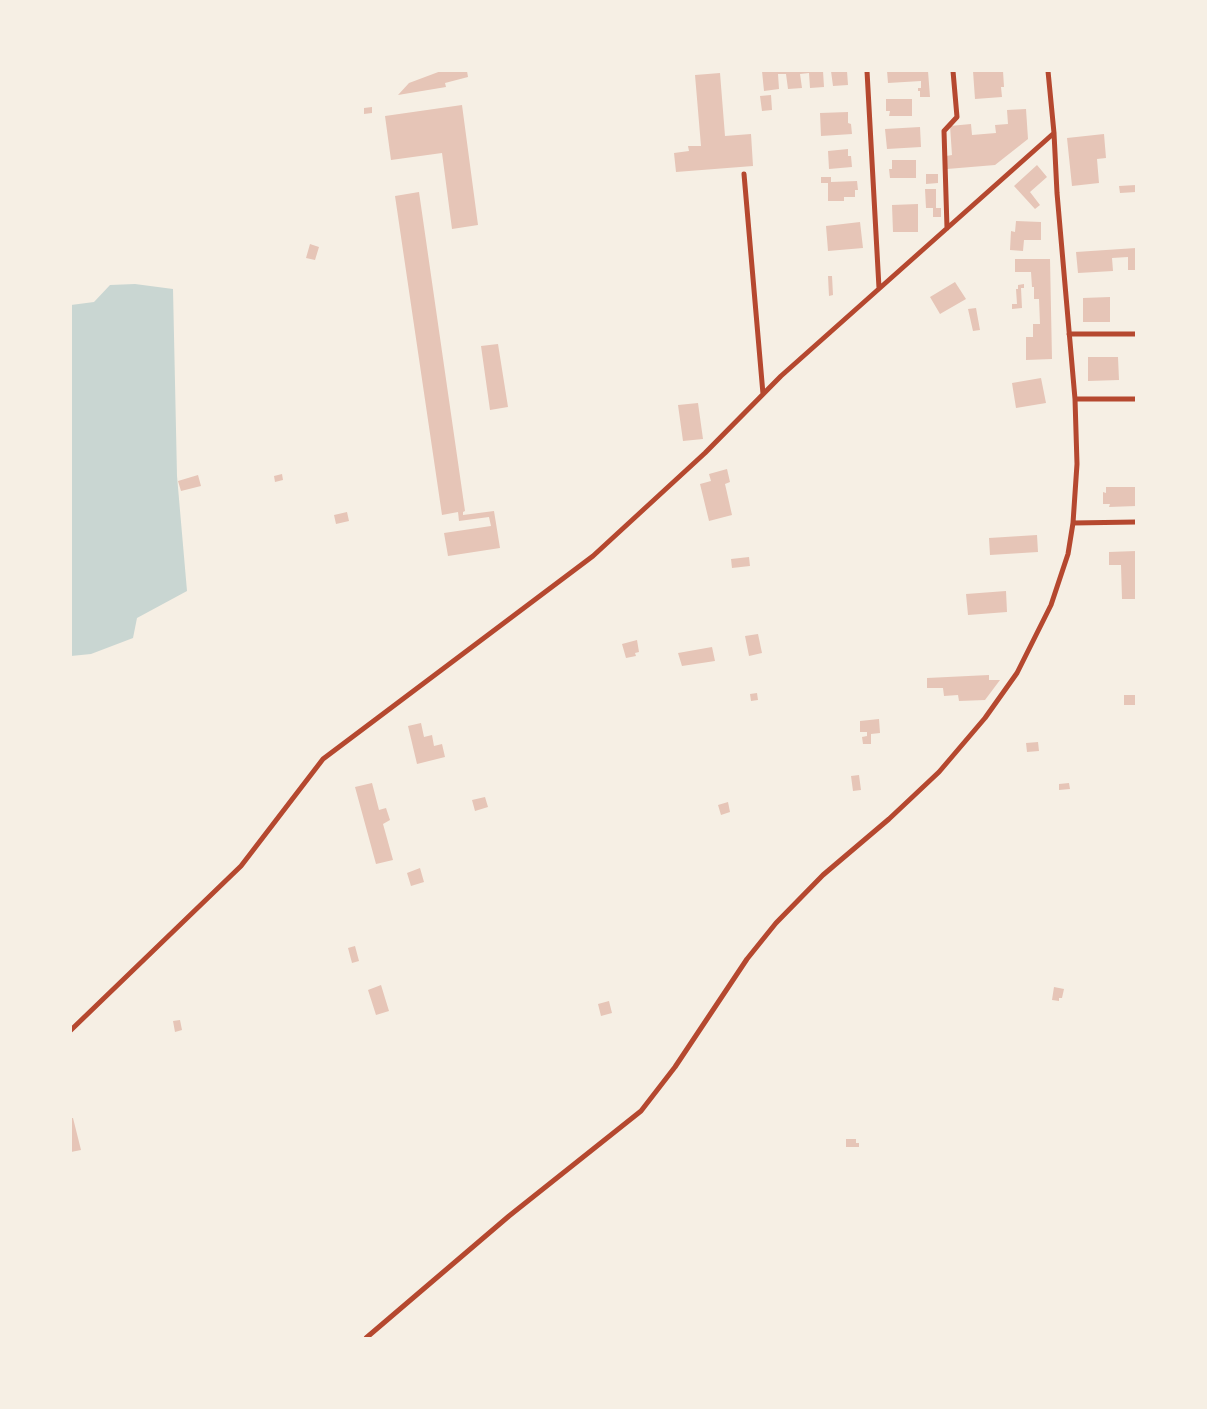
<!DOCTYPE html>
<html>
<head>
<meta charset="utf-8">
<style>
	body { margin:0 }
	#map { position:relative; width:1207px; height:1409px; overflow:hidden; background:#f6efe4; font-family:"DM Sans",sans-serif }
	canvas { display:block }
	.frame { position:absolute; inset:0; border:72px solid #f6efe4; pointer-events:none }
</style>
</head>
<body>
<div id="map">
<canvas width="1207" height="1409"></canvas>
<div class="frame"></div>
</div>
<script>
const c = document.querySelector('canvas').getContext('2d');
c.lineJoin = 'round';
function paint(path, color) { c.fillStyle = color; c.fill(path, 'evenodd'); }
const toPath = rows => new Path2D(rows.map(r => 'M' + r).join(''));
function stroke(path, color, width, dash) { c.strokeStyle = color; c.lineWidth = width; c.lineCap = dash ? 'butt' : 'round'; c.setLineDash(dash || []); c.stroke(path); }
paint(toPath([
	[135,284,173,289,177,476,187,591,137,618,133,638,91,654,71,656,71,305,94,302,110,285]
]), '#c9d6d2');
paint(toPath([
	[441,71,467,71,468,77,445,83,446,87,398,95,409,83],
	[762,71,823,71,824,87,810,88,809,73,800,74,802,88,788,89,786,74,778,74,779,89,764,91],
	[831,71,847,71,848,85,833,86],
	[887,71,928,71,930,97,920,97,920,91,918,91,918,88,921,88,921,81,888,83],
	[973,71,1003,71,1004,87,1001,87,1002,97,975,99],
	[720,73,725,136,751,134,753,166,676,172,674,153,689,151,688,146,701,146,695,75],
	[771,95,772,110,762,111,760,96],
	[886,99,912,99,912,116,889,116,890,111,886,111],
	[462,105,478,225,452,229,442,153,391,160,385,116],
	[372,107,372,113,364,114,364,108],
	[1026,109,1028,139,995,165,947,169,946,156,952,155,950,126,971,124,972,135,996,133,995,125,1008,124,1007,110],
	[848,112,848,123,851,124,852,134,821,136,820,113],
	[920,127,921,147,887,149,885,129],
	[1104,134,1106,158,1097,159,1099,183,1072,186,1067,138],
	[848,149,848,156,851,156,852,167,829,169,828,151],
	[892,160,916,160,916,178,890,178,889,169,892,169],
	[1037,165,1047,177,1030,192,1040,205,1035,209,1014,186],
	[926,174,938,174,938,183,926,184],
	[821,177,831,177,831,182,857,181,858,190,855,190,855,197,844,197,844,201,828,201,828,183,821,183],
	[1136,185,1136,192,1120,193,1119,186],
	[925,189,936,189,936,208,941,208,941,217,933,217,933,208,926,208],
	[419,192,465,511,463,512,463,515,494,511,500,548,448,556,444,533,491,526,489,517,459,521,458,512,442,515,395,196],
	[918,204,918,232,893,232,892,205],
	[1016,221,1041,222,1041,240,1024,240,1023,251,1010,250,1011,231,1015,232],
	[860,222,863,248,828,251,826,226],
	[310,244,319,247,315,260,306,258],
	[1136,248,1136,270,1128,270,1128,257,1112,258,1113,271,1078,273,1076,252],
	[1015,259,1050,259,1052,359,1026,360,1026,337,1033,337,1033,324,1040,324,1039,299,1034,299,1034,287,1032,287,1031,272,1015,272],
	[828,276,832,276,833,295,829,296],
	[955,282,966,299,940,314,930,297],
	[1024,284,1024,288,1021,288,1022,308,1012,309,1012,304,1017,304,1016,289,1018,289,1018,285],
	[1110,297,1110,322,1083,322,1083,298],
	[976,308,980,330,973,331,968,309],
	[498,344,508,407,490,410,481,346],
	[1088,357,1118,357,1119,380,1088,381],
	[1041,378,1046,403,1016,408,1012,383],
	[698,403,703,439,683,441,678,405],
	[727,469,730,482,725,484,732,515,709,521,700,484,711,481,709,474],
	[282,474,283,480,275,482,274,476],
	[198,475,201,486,181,491,178,481],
	[1106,487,1136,487,1136,506,1109,507,1110,504,1103,504,1103,492,1106,493],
	[347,512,349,521,336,524,334,515],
	[1037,535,1038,552,990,555,989,538],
	[1136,551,1136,599,1122,599,1121,565,1109,565,1109,552],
	[749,557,750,566,732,568,731,559],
	[1006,591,1007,612,968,615,966,594],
	[758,634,762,653,749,656,745,636],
	[637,640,639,652,635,653,636,656,626,658,622,644],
	[712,647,715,661,682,666,678,653],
	[989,675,989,680,1000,680,985,700,959,701,958,695,944,696,943,688,927,688,927,678],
	[757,693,758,700,751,701,750,694],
	[1124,695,1136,695,1136,705,1124,705],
	[879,719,880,733,871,734,871,744,863,744,862,737,867,736,867,732,860,732,860,721],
	[421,723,424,737,432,735,434,746,442,744,445,757,417,764,408,726],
	[1038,742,1039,751,1027,752,1026,743],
	[859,775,861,790,853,791,851,776],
	[372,783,379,810,386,808,390,820,383,824,393,860,376,864,355,787],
	[1069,783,1070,789,1059,790,1059,784],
	[485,797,488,807,475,811,472,800],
	[728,802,730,812,721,815,718,805],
	[420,868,424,882,411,886,407,873],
	[355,946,359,961,352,963,348,948],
	[381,985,389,1011,376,1015,368,990],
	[1054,987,1064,989,1062,998,1059,998,1059,1001,1052,1000],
	[609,1001,612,1013,601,1016,598,1004],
	[180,1020,182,1030,175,1032,173,1021],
	[71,1118,73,1118,81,1150,71,1152],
	[846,1139,856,1139,856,1143,859,1143,859,1147,846,1147]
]), '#e6c5b7');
stroke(toPath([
	[867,71,879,288],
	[744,174,763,394],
	[947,228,944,131,957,117,953,71],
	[1069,334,1136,334],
	[1075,399,1136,399],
	[1073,523,1136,522],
	[71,1030,241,866,323,759,593,556,705,453,781,376,1054,133],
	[366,1338,509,1216,641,1111,675,1067,747,959,776,923,823,875,889,819,939,772,985,718,1017,673,1051,605,1068,554,1073,523,1077,464,1075,399,1057,193,1054,133,1048,71]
]), '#b5482f', 5);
</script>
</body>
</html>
